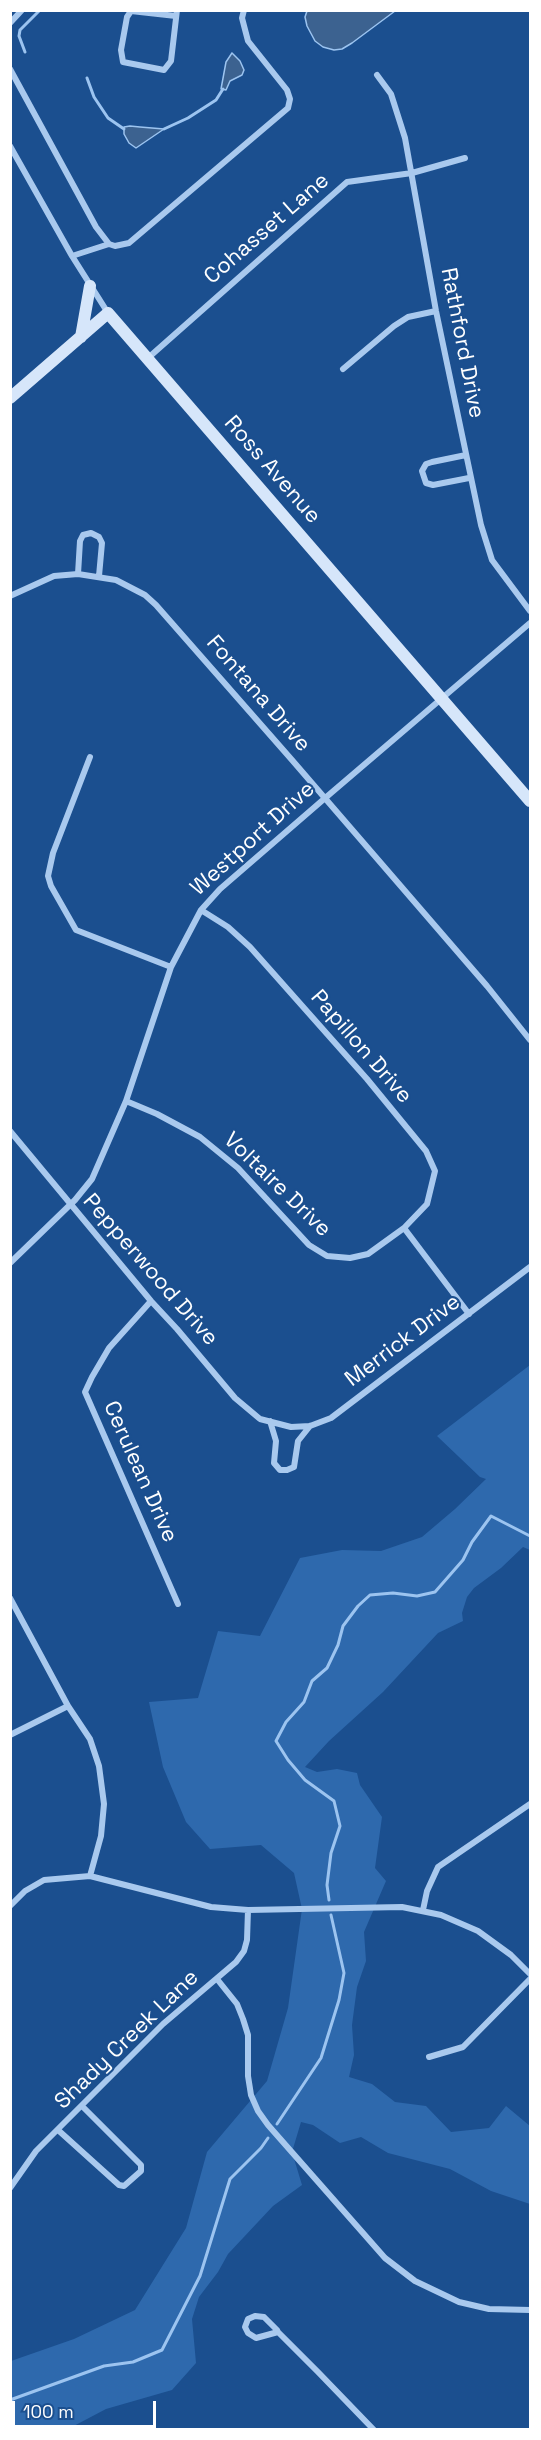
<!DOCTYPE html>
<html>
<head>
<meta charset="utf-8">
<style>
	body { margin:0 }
	#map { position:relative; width:541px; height:2440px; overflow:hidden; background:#1b4f8f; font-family:"Space Grotesk",sans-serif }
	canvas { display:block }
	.frame { position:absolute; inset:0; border:12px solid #fff; pointer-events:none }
	.scale { position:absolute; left:12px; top:2401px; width:144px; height:27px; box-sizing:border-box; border:3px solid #fff; border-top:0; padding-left:8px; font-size:18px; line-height:21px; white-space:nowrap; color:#fff; -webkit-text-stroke:4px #1b4f8f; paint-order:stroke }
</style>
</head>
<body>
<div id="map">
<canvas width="541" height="2440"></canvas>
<div class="frame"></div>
<div class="scale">100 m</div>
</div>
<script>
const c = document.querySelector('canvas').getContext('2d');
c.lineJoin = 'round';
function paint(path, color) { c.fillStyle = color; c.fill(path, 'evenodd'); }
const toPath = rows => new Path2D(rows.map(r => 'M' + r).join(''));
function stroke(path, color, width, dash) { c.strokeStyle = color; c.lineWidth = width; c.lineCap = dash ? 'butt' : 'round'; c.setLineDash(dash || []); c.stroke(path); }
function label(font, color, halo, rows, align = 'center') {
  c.font = font + ' "Space Grotesk",sans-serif'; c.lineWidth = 4.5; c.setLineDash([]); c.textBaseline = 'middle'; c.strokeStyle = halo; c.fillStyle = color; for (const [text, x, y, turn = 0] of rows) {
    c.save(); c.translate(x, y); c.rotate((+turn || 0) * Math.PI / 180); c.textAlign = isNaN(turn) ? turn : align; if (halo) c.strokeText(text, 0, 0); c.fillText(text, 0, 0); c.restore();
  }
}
paint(toPath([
	[530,1365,530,1550,523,1547,501,1568,474,1588,467,1597,462,1613,463,1621,438,1633,383,1692,329,1741,305,1767,317,1772,337,1769,357,1773,360,1785,382,1817,375,1868,386,1881,364,1932,366,1961,357,1987,352,2025,354,2055,349,2077,372,2084,395,2102,426,2106,451,2132,489,2128,506,2106,530,2126,530,2204,491,2191,450,2169,388,2153,361,2137,340,2143,313,2125,301,2122,292,2152,302,2185,273,2206,228,2254,218,2272,199,2297,192,2319,196,2363,172,2390,106,2409,68,2429,11,2430,11,2361,74,2339,135,2310,186,2228,207,2152,267,2081,288,2008,302,1909,294,1873,261,1845,210,1849,186,1822,163,1767,149,1702,198,1698,218,1631,260,1636,300,1558,342,1550,381,1551,422,1537,455,1509,486,1479,480,1477,437,1436]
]), '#2e69ad');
const water = toPath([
	[307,11,307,10,395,11,352,43,342,49,334,50,323,47,315,41,307,26,305,17,307,11],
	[232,53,240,61,244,70,242,75,230,81,226,90,221,89,226,62,232,53],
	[130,126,140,127,164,129,136,148,129,143,124,134,124,127,130,126]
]);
paint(water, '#3c6290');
stroke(water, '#9cc4f0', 1.5);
stroke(toPath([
	[25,52,19,36,20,30,40,10],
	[87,78,94,97,108,118,124,129],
	[164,129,188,118,216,100,223,89],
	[329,1900,327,1885,331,1853,340,1826,334,1801,305,1780,288,1760,276,1741,286,1722,304,1702,312,1681,327,1668,338,1645,343,1626,358,1606,370,1595,393,1593,417,1596,435,1592,463,1560,472,1542,491,1516,530,1536],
	[277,2124,321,2058,339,2000,344,1973,331,1915],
	[10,2400,104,2366,133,2362,162,2350,200,2276,230,2179,261,2148,268,2138]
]), '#9cc4f0', 3);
stroke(toPath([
	[176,16,131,11,127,17,121,50,123,62,164,70,171,61,177,10],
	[10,23,22,10],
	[10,69,96,227,109,244,115,246,129,243,288,108,290,99,287,90,248,41,242,18,244,10],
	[377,75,391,94,405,138,436,311,481,525,492,560,530,611],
	[10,146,72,256,108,313],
	[72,256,109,244],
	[148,358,347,182,412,173,465,158],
	[343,369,394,326,408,317,436,311],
	[466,455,432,462,426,464,422,471,426,483,433,485,469,478],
	[78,574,80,541,83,535,91,533,99,537,102,543,99,576],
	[10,596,54,576,78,574,116,580,145,595,156,605,292,760,487,986,530,1040],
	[90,757,53,853,48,876,51,886,76,930,171,967],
	[126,1101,157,1114,200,1137,238,1168,309,1245,327,1256,350,1258,368,1254,404,1228,427,1204,435,1171,426,1151,367,1079,250,947,228,927,201,910],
	[10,1131,151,1301,177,1329,235,1398,260,1419,291,1427,310,1426,331,1418,530,1267],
	[404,1228,469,1314],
	[10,1263,75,1200,92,1179,126,1101,171,967,201,910,220,889,324,799,530,623],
	[151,1301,109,1348,92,1377,85,1392,178,1604],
	[270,1421,276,1441,274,1463,280,1470,287,1470,294,1467,298,1441,310,1426],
	[10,1598,68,1706,90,1739,99,1766,104,1804,101,1836,90,1876],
	[10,1735,68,1706],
	[10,1906,25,1891,44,1880,90,1876,211,1907,248,1910,402,1907,441,1915,478,1931,511,1955,530,1974],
	[423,1910,427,1891,438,1867,530,1804],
	[217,1979,237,2004,243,2019,248,2035,248,2076,251,2095,258,2111,268,2125,385,2258,415,2281,459,2302,489,2309,530,2310],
	[429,2057,463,2047,530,1979],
	[58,2130,119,2185,124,2186,141,2171,141,2165,82,2106],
	[10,2188,36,2151,163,2024,236,1962,244,1951,247,1940,248,1910],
	[278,2332,256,2338,248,2333,245,2327,248,2319,255,2316,264,2317,277,2330,278,2332,318,2372,374,2430]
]), '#a9c9ee', 6);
stroke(toPath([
	[81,337,90,286],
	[10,398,108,313,530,801]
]), '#d6e6fa', 12);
label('22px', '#fff', '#1b4f8f', [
	["Cohasset Lane",267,229,-41],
	["Rathford Drive",462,343,79],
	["Ross Avenue",272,470,49],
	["Fontana Drive",258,694,49],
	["Westport Drive",253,839,-42],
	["Papillon Drive",361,1047,49],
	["Voltaire Drive",277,1185,44],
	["Pepperwood Drive",150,1270,49],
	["Merrick Drive",403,1341,-37],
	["Cerulean Drive",140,1472,66],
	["Shady Creek Lane",127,2040,-44]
]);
</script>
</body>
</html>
